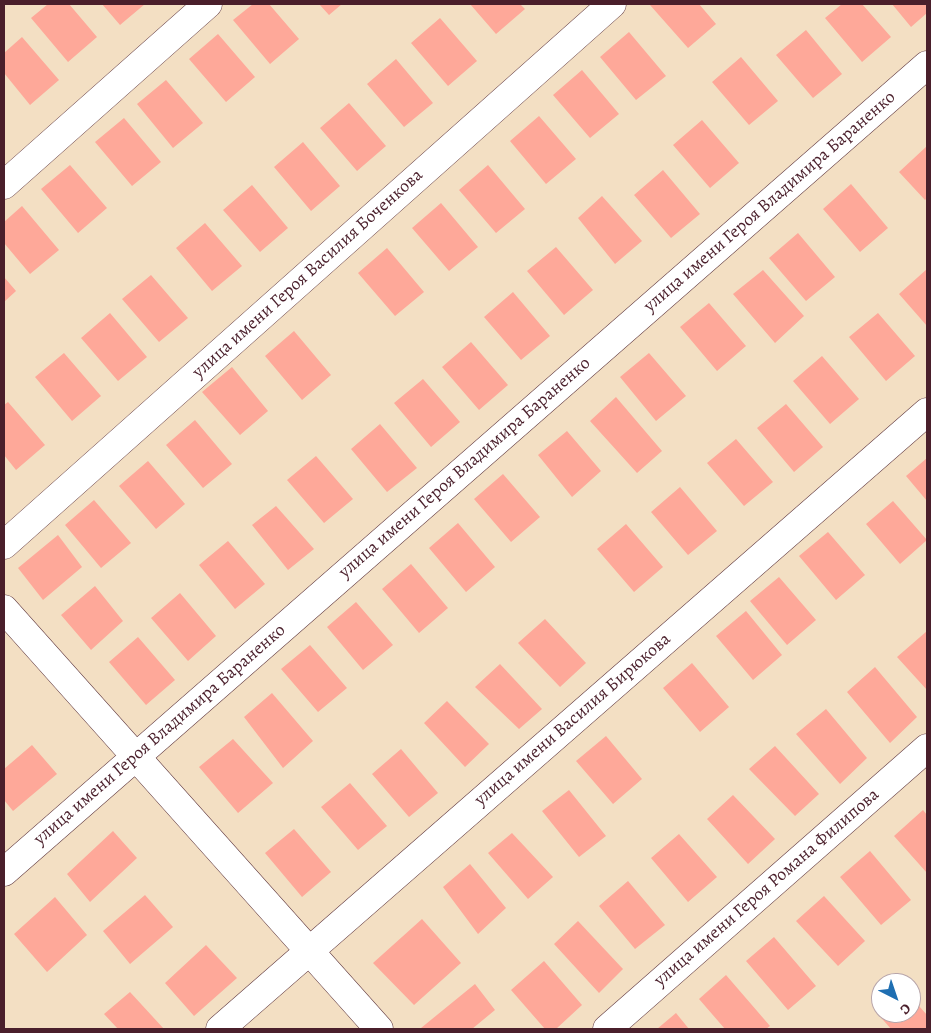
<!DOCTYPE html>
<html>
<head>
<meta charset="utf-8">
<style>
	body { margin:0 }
	#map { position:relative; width:931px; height:1033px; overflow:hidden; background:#f3dfc3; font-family:Alegreya,serif }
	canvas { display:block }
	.frame { position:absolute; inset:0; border:5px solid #4a1f2b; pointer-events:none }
	.north { position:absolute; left:871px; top:973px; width:50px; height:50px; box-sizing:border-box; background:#fff; border:1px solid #b7a5aa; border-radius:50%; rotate:139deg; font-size:14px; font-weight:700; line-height:20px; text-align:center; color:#4a1f2b }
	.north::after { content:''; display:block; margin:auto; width:18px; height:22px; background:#1f6fb2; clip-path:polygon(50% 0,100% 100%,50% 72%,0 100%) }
</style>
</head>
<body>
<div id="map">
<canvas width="931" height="1033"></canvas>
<div class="frame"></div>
<div class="north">С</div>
</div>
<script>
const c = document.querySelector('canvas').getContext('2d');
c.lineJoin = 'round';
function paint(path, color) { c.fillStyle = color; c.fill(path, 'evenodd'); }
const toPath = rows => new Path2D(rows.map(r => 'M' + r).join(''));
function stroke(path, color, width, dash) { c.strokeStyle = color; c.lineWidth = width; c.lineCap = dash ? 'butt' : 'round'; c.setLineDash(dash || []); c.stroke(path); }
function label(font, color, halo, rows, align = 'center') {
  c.font = font + ' Alegreya,serif'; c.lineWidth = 4; c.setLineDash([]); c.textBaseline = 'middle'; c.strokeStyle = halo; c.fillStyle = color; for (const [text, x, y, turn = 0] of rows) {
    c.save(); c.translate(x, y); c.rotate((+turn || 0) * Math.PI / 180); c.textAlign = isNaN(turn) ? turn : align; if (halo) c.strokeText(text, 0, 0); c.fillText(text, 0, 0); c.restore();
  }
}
paint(toPath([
	[48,4,69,4,97,37,68,62,31,18],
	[102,4,145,4,120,25],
	[253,4,269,4,299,39,270,64,233,20],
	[319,4,342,4,329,15],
	[470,4,520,4,525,9,496,34],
	[652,4,699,4,716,24,688,48,650,5],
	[842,4,862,4,891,37,862,62,825,18],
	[892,4,927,4,927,13,911,27],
	[440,18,477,61,448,86,411,43],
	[806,30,842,74,813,98,776,55],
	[629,32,666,76,636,100,600,57],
	[218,34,255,77,226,102,189,59],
	[22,37,59,80,30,105,4,73,4,53],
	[741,57,778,101,749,125,712,82],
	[396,59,433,103,404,127,367,84],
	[582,70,619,114,590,138,553,95],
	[166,80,203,123,173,148,137,104],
	[349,103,386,146,357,171,320,128],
	[539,116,576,159,546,184,510,141],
	[124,118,161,162,132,186,95,142],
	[702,120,739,163,710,188,673,145],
	[303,142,340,186,311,211,274,167],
	[927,146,927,198,925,200,899,172],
	[70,165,107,208,78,233,41,189],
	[488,165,525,209,496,233,459,190],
	[663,170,700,214,671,238,634,195],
	[851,184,888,228,860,252,823,209],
	[252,185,288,228,260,252,223,210],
	[602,196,642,241,615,264,578,218],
	[441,203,478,247,449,271,412,228],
	[22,206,59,250,30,274,4,243,4,222],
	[205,223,242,266,212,291,176,248],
	[798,233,835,277,806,301,769,258],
	[556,247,593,290,564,315,527,271],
	[387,248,424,292,395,316,358,273],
	[927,269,927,326,899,294],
	[763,270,804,316,775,343,733,294],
	[151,275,188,318,159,342,122,299],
	[4,277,16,291,4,302],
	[513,292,550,336,521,360,484,317],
	[709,303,746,346,717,371,680,327],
	[110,313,147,357,118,381,81,338],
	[878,313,915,356,886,381,849,337],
	[294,331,331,375,302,400,265,356],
	[471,342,508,385,479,410,442,367],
	[64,353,101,396,72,421,35,377],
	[649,353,686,396,656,421,620,377],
	[822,356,859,399,830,424,793,381],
	[232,367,268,411,240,435,202,392],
	[423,379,460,422,431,447,394,403],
	[616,397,662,451,637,473,590,421],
	[8,402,45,445,16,470,4,455,4,405],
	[786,404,823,447,794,472,757,428],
	[195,420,232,464,203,488,166,445],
	[380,424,417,468,387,492,351,449],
	[567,431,601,471,572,497,538,455],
	[736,439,773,482,744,506,707,463],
	[316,456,353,499,324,523,287,480],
	[927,458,927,501,906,476],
	[148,461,185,504,156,529,119,486],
	[503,474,540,517,511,542,474,499],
	[680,487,717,531,688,555,651,512],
	[94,500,131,543,101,568,65,525],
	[893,501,927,540,900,564,866,524],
	[276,506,314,549,288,570,252,525],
	[458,523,495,567,466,592,429,548],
	[626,524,663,567,634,592,597,549],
	[828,532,865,575,836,600,799,556],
	[58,535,82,567,43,600,18,568],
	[228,541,265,584,235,609,199,565],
	[411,564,448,608,419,633,382,589],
	[779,577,816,620,787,645,750,601],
	[95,586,123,621,91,650,61,615],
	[180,593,216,636,188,661,151,618],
	[356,602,393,645,363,670,327,627],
	[746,611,782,655,753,680,716,636],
	[545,619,586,663,560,687,518,643],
	[927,631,927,690,897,657],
	[138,637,175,680,146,705,109,662],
	[310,645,347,688,318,712,281,669],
	[692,663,729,707,700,732,663,688],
	[500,664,542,709,519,729,475,687],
	[875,667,917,717,890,743,847,692],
	[272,693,313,741,283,768,244,717],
	[447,701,489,744,465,767,424,723],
	[826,709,867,758,840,784,796,734],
	[606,736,642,779,613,804,576,761],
	[233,739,273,783,238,813,199,767],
	[32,745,57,774,13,811,4,800,4,769],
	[775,746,819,794,795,816,749,769],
	[401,749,438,793,409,817,372,774],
	[350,783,387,826,358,850,321,807],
	[569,790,606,836,579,857,542,811],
	[733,795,775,839,748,864,707,819],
	[923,810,927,815,927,873,894,836],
	[294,829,331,872,302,897,265,853],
	[113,831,137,858,90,902,67,874],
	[512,833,553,877,528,899,488,853],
	[679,834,717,877,688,902,651,858],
	[870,851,911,900,881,925,840,877],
	[470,864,506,908,478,934,443,887],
	[628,881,665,925,635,949,599,906],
	[145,895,173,927,130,964,103,931],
	[824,896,865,941,838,966,796,921],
	[55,897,87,935,47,972,14,934],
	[422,919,461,963,414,1005,373,963],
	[578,921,623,969,599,993,554,944],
	[774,937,816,986,788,1010,746,961],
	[206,945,237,978,194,1016,165,983],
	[544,961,582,1005,556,1029,545,1029,511,990],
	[726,975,770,1026,766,1029,725,1029,699,999],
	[475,984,495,1010,472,1029,421,1028],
	[130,992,164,1029,118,1029,104,1014],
	[911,997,927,1015,927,1029,891,1029,877,1013,881,1009,881,1013,911,1013],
	[676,1013,689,1029,657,1029]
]), '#fea899');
const street = toPath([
	[4,185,208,4],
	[4,545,612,4],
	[4,609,379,1029],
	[4,872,927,65],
	[220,1029,927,412],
	[607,1029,927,748]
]);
stroke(street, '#633c42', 29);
stroke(street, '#fff', 28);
label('18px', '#4a1f2b', '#fff', [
	["улица имени Героя Владимира Бараненко",770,202,-41],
	["улица имени Героя Василия Боченкова",308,274,-42],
	["улица имени Героя Владимира Бараненко",465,468,-41],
	["улица имени Василия Бирюкова",573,720,-41],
	["улица имени Героя Владимира Бараненко",160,735,-41],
	["улица имени Героя Романа Филипова",767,888,-41]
]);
</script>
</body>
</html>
